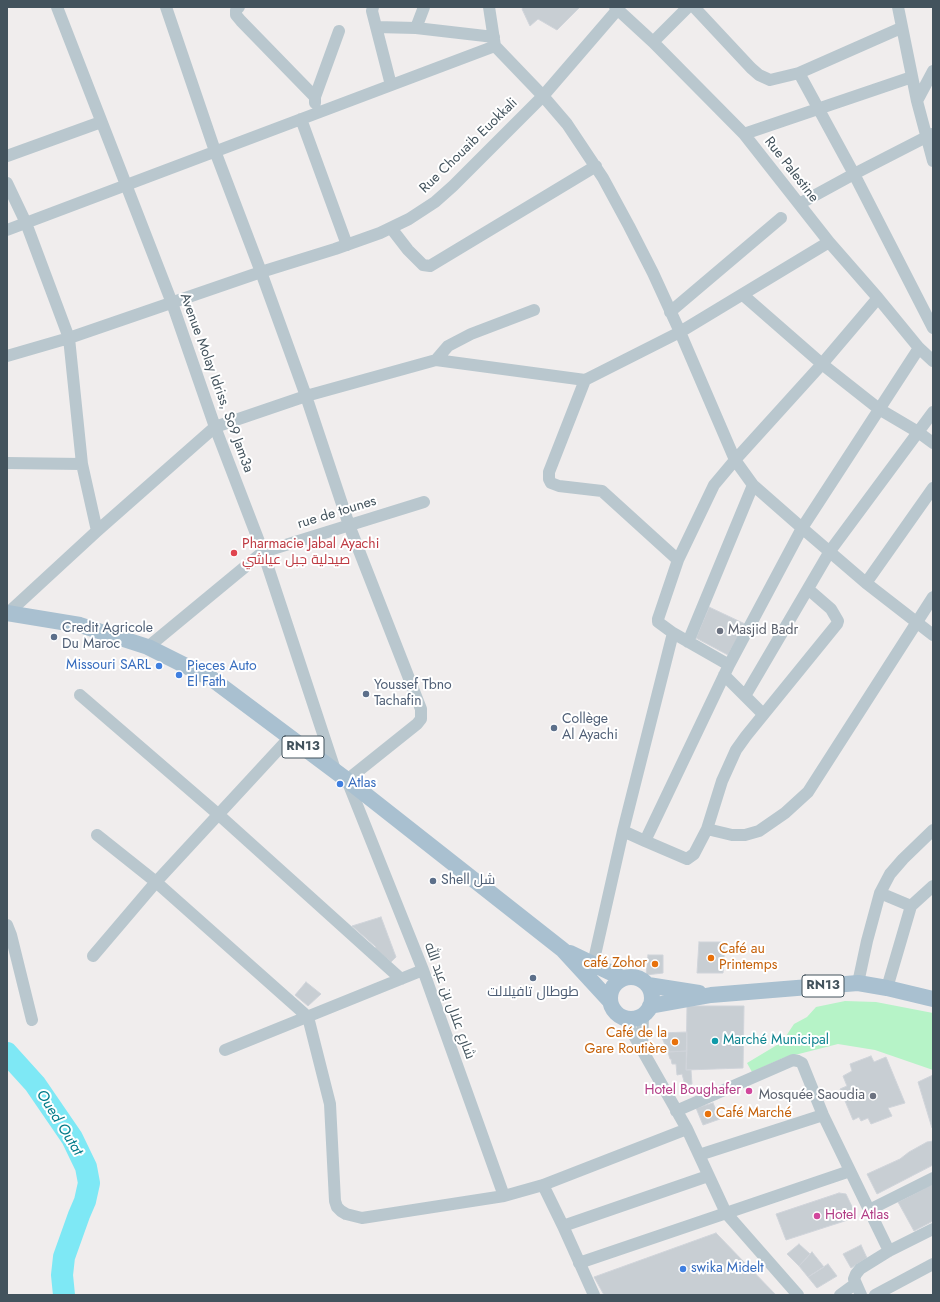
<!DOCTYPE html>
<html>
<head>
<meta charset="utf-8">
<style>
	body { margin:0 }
	#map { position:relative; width:940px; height:1302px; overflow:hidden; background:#f0eded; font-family:Jost,sans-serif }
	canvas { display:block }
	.frame { position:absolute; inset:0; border:8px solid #43535d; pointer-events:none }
</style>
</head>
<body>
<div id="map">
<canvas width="940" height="1302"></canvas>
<div class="frame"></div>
</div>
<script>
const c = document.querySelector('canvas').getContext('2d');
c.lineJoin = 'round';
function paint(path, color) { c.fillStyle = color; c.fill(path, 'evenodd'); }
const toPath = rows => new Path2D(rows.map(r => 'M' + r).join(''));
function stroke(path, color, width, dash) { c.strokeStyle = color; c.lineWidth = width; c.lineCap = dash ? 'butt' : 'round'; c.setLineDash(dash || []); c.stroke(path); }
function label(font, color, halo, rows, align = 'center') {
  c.font = font + ' Jost,Cairo,sans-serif'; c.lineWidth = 4; c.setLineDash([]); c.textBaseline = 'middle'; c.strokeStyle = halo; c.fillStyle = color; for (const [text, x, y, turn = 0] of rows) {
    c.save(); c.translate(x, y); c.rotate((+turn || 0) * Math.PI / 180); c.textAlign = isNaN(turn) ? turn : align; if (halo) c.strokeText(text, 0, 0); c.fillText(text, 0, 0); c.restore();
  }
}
paint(toPath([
	[845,1001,876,1002,933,1013,933,1070,875,1050,838,1044,783,1058,752,1072,747,1063,782,1042,794,1024,807,1017,816,1007]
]), '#b6f3c7');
stroke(toPath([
	[7,1053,35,1084,72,1138,86,1167,89,1183,85,1201,79,1215,64,1257,62,1275,64,1295]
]), '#7ee8f5', 22);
const building = toPath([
	[523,7,580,7,557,30,538,19,530,26,522,9,523,7],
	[709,607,745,624,728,655,696,638,709,607],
	[381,917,396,957,391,962,375,949,376,947,352,926,381,917],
	[699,942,725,942,723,973,697,973,699,942],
	[648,955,663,955,663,973,646,975,648,955],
	[306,982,321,994,308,1006,295,995,306,982],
	[687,1006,744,1006,743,1068,686,1070,687,1006],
	[687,1032,687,1051,668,1052,660,1033,687,1032],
	[687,1051,686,1070,691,1070,692,1084,685,1085,682,1074,677,1075,676,1064,672,1064,671,1059,670,1059,668,1052,687,1051],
	[871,1056,874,1062,886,1057,905,1103,888,1108,892,1116,871,1124,868,1118,861,1121,859,1117,853,1120,840,1089,847,1086,843,1076,852,1071,850,1064,871,1056],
	[933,1075,933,1127,932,1128,918,1082,933,1075],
	[713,1103,720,1119,703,1125,696,1108,713,1103],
	[933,1141,933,1165,877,1194,867,1174,900,1159,909,1152,927,1142,933,1141],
	[933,1184,933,1221,914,1231,898,1202,933,1184],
	[839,1193,846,1194,857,1217,786,1240,776,1214,839,1193],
	[716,1233,776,1295,604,1295,594,1277,716,1233],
	[799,1244,810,1254,799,1266,787,1254,799,1244],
	[861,1245,867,1258,851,1268,843,1254,861,1245],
	[812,1252,824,1267,808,1277,799,1266,812,1252],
	[828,1264,837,1276,817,1288,808,1277,828,1264]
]);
paint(building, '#c8ced3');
stroke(building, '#d0d4da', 1);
stroke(toPath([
	[57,7,172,303,215,427,263,552,336,773],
	[166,7,215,151,261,272,306,396,349,525,421,709,421,719,417,724,347,780,423,970,504,1196,543,1185,687,1129],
	[239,7,236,10,236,15,241,21,315,97],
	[373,7,372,11,391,85],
	[489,7,495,46,543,96,567,124,603,178,629,226,653,273,680,332,735,460,753,485,802,528,866,583,933,635],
	[615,7,653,42,744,134,829,242,878,298,919,348,933,361],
	[694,7,751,68,759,75,770,80,799,73,901,28],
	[898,7,917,101,933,161],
	[376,27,416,28,494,37],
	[416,28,424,7],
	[653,42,688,7],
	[799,73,854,174,933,328],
	[917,101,933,71],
	[315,103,315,97,339,31],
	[301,119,347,245],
	[744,134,912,77],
	[7,156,101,122],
	[7,183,26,223,69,338,82,464,97,531],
	[799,204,854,174,932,134],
	[391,228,408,250,423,265,430,266,596,166],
	[7,230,495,46],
	[743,295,822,364,879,409,918,432,933,443],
	[670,312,781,218],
	[7,356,69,338,261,272,335,249,380,233,409,219,435,202,453,186,543,96,618,9],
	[436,360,448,346,471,334,534,310],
	[585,380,549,472,549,479,551,483,559,486,602,491,678,560],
	[7,463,82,464],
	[866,583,933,488],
	[8,613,97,531,215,427,306,396,436,360,585,380,680,332,829,242],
	[688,642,753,485],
	[148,647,263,552,424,502],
	[729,665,673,633,658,622,658,619,678,560,714,485,735,460,822,364,878,298],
	[724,675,763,714],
	[80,695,219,815,401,979],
	[745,696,830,551,933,412],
	[290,737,156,882,308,1017,330,1104,335,1201,337,1207,341,1211,346,1214,362,1218,504,1196],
	[707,829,732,835,745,835,759,831,785,813,808,792,933,597],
	[623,831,645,841,729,665,802,528,919,348],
	[645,841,687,859,694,854,707,829,722,781,736,750,746,736,837,624,838,621,831,609,808,589],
	[880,893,911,906],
	[7,925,11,935,32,1020],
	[93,956,156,882,97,835],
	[593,964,623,831,673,633],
	[858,983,867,941,880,893,890,874,903,859,933,830],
	[887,988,911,906,933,886],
	[624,1018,687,1129,726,1213,798,1295],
	[642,1049,643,1016],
	[225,1050,423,970],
	[676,1111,793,1060,798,1061,802,1063,823,1115,889,1251],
	[699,1155,823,1115],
	[543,1185,563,1226,594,1295],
	[869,1210,933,1178],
	[563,1226,708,1176],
	[579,1263,850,1171],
	[840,1295,855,1284],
	[861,1295,854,1279,856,1274,860,1269,889,1251,933,1229],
	[875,1295,933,1264]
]), '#b9c7ce', 12);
stroke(toPath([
	[7,613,80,625,148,647,212,679,347,780,563,950,609,1000],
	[570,953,622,978],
	'610 998a21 21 0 1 1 42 0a21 21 0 1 1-42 0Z',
	[648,985,699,993],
	[650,1006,711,995,858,983,887,988,933,999]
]), '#a9c0d0', 16);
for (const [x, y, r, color] of [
	[234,553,4,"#e0444e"],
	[720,631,4,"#6b7280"],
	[54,637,4,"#5c6f8a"],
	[159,666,4,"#3f7fe0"],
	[179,675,4,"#3f7fe0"],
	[366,694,4,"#5c6f8a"],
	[554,728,4,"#5c6f8a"],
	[340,784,4,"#3f7fe0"],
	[433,881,4,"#5c6f8a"],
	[711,958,4,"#e8710a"],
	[655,964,4,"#e8710a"],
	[533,978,4,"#5c6f8a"],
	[715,1041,4,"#0f9aa8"],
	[675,1042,4,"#e8710a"],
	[749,1091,4,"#d1479c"],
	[873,1096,4,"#6b7280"],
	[708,1114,4,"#e8710a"],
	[817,1216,4,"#d1479c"],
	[683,1269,4,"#3f7fe0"]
]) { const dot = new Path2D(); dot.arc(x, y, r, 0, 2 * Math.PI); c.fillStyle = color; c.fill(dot); stroke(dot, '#fff', 1.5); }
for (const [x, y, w] of [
	[303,747,42],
	[823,986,42]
]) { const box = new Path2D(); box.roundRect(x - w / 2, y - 11, w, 22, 3); c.fillStyle = '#fff'; c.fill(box); stroke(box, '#43535d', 1); }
label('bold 13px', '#43535d', null, [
	["RN13",303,747],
	["RN13",823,986]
]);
label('14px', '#43535d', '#fff', [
	["Rue Chouaib Euokkali",469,146,-44],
	["Rue Palestine",791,170,52],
	["Avenue Molay Idriss, So9 Jam3a",216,383,70],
	["rue de tounes",337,513,-17],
	["شارع علال بن عبد الله",449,1001,70]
]);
label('14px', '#be3a42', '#fff', [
	["Pharmacie Jabal Ayachi",242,545],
	["صيدلية جبل عياشي",242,561]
], 'left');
label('14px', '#4e5e75', '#fff', [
	["Credit Agricole",62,629],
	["Du Maroc",62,645],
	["Youssef Tbno",374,686],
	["Tachafin",374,702],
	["Collège",562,720],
	["Al Ayachi",562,736],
	["Shell شل",441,881],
	["طوطال تافيلالت",533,993,"center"]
], 'left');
label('14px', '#5b616d', '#fff', [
	["Masjid Badr",728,631],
	["Mosquée Saoudia",865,1096,"right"]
], 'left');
label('14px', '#366cbe', '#fff', [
	["Missouri SARL",151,666,"right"],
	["Pieces Auto",187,667],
	["El Fath",187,683],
	["Atlas",348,784],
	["swika Midelt",691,1269]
], 'left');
label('14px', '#c56008', '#fff', [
	["Café au",719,950],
	["Printemps",719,966],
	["café Zohor",647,964,"right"],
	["Café de la",667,1034,"right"],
	["Gare Routière",667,1050,"right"],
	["Café Marché",716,1114]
], 'left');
label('14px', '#0d838f', '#fff', [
	["Marché Municipal",723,1041]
], 'left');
label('14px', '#b23c85', '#fff', [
	["Hotel Boughafer",741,1091],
	["Hotel Atlas",825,1216,"left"]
], 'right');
label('italic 15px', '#047c8a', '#fff', [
	["Oued Outat",59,1123,58]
]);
</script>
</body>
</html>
